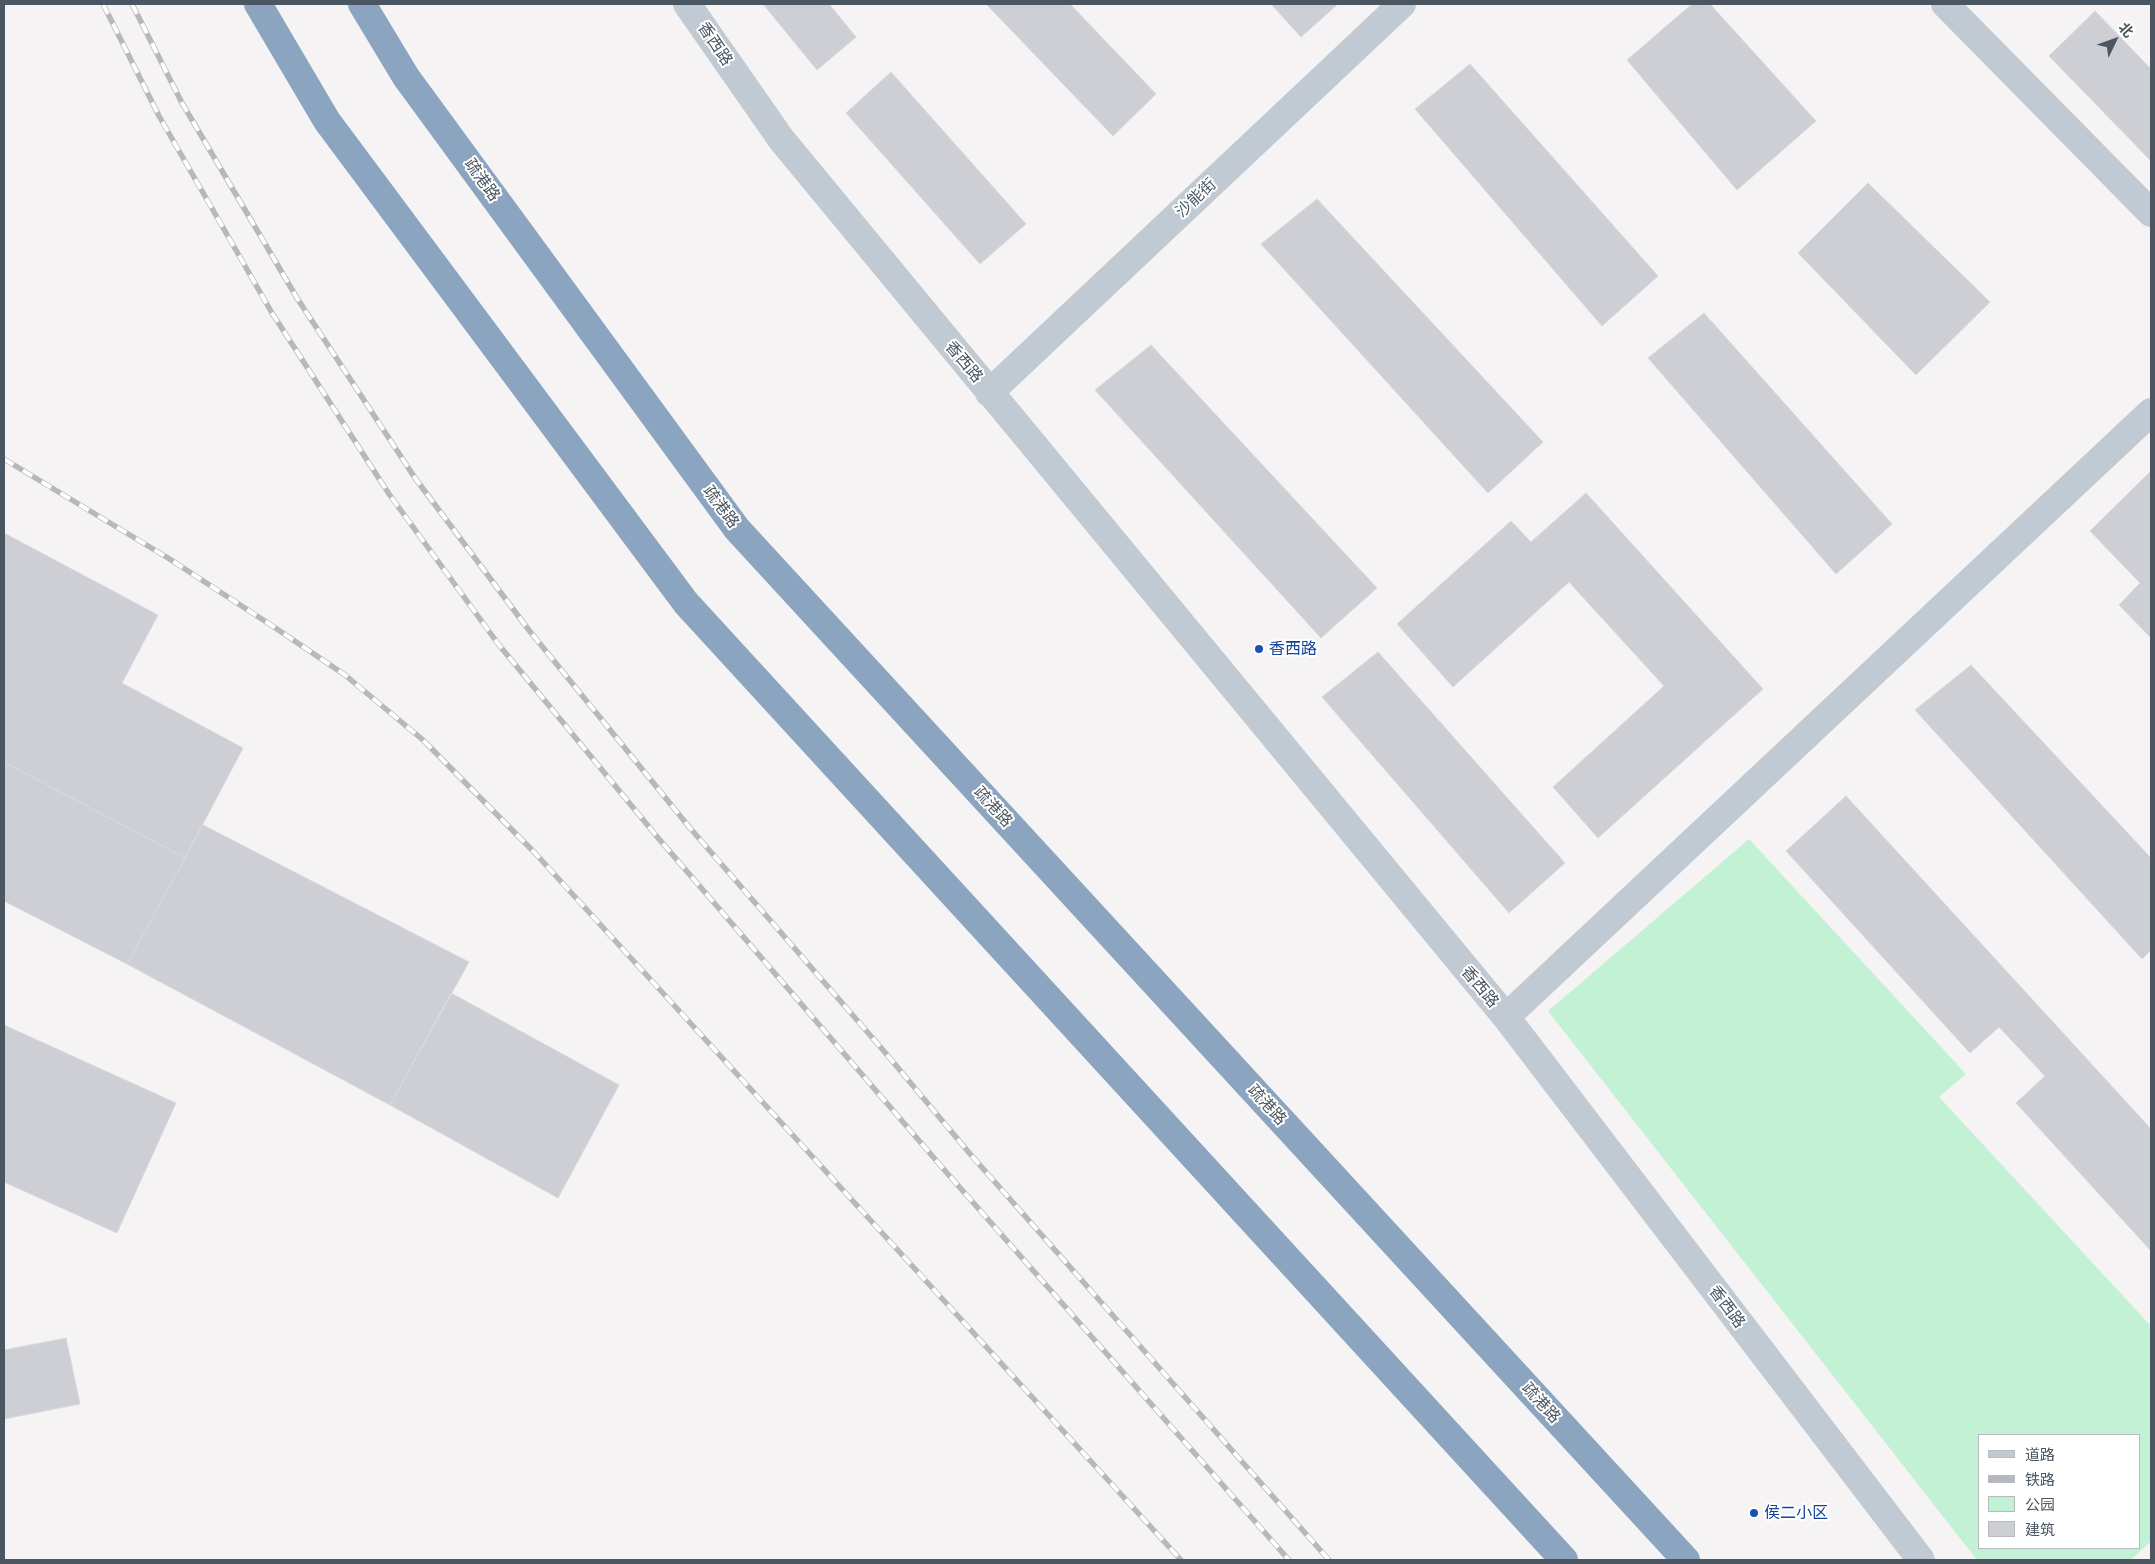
<!DOCTYPE html>
<html>
<head>
<meta charset="utf-8">
<style>
	body { margin:0 }
	#map { position:relative; width:2155px; height:1564px; overflow:hidden; background:#f5f3f3; font-family:"Public Sans","Noto Sans SC",sans-serif }
	canvas { display:block }
	.frame { position:absolute; inset:0; border:5px solid #4a5661; pointer-events:none }
	.legend { position:absolute; left:1978px; top:1434px; width:162px; height:115px; box-sizing:border-box; background:#fff; border:1px solid #b7bbc0; margin:0; padding:6px 9px; list-style:none; font-size:15px; color:#4a5661 }
	.legend li { display:flex; align-items:center; gap:10px; height:25px }
	.legend b { width:25px; border:1px solid #b7bbc0 }
	.north { position:absolute; left:2090px; top:15px; width:50px; height:50px; -webkit-text-stroke:4px #fff; paint-order:stroke; rotate:48deg; font-size:14px; font-weight:700; line-height:20px; text-align:center; color:#4a5661 }
	.north::after { content:''; display:block; margin:auto; width:18px; height:22px; background:#4a5661; clip-path:polygon(50% 0,100% 100%,50% 72%,0 100%) }
</style>
</head>
<body>
<div id="map">
<canvas width="2155" height="1564"></canvas>
<div class="frame"></div>
<ul class="legend">
<li><b style="height:6px;background:#c1cad2"></b>道路</li>
<li><b style="height:6px;background:#b5b8bd"></b>铁路</li>
<li><b style="height:14px;background:#c3f1d5"></b>公园</li>
<li><b style="height:14px;background:#cdcfd5"></b>建筑</li>
</ul>
<div class="north">北</div>
</div>
<script>
const c = document.querySelector('canvas').getContext('2d');
c.lineJoin = 'round';
function paint(path, color) { c.fillStyle = color; c.fill(path, 'evenodd'); }
const toPath = rows => new Path2D(rows.map(r => 'M' + r).join(''));
function stroke(path, color, width, dash) { c.strokeStyle = color; c.lineWidth = width; c.lineCap = dash ? 'butt' : 'round'; c.setLineDash(dash || []); c.stroke(path); }
function label(font, color, halo, rows, align = 'center') {
  c.font = font + ' "Public Sans","Noto Sans SC",sans-serif'; c.lineWidth = 4; c.setLineDash([]); c.textBaseline = 'middle'; c.strokeStyle = halo; c.fillStyle = color; for (const [text, x, y, turn = 0] of rows) {
    c.save(); c.translate(x, y); c.rotate((+turn || 0) * Math.PI / 180); c.textAlign = isNaN(turn) ? turn : align; if (halo) c.strokeText(text, 0, 0); c.fillText(text, 0, 0); c.restore();
  }
}
paint(toPath([
	[1749,839,1966,1074,1939,1097,2151,1326,2151,1541,2131,1560,1977,1560,1548,1011],
	[1979,1435,2139,1435,2139,1548,1979,1548]
]), '#c3f1d5');
const building = toPath([
	[763,4,829,4,856,37,817,70,763,4],
	[986,4,1070,4,1156,94,1113,136,986,4],
	[1271,4,1338,4,1301,37,1271,4],
	[1692,4,1710,4,1816,121,1737,190,1627,60,1692,4],
	[2095,11,2151,69,2151,161,2049,56,2095,11],
	[1470,64,1658,276,1602,326,1415,109,1470,64],
	[891,72,1026,224,980,264,846,113,891,72],
	[1868,183,1990,302,1916,375,1798,253,1868,183],
	[1317,199,1543,442,1488,493,1261,244,1317,199],
	[1704,313,1892,524,1836,574,1648,358,1704,313],
	[1151,345,1377,588,1321,638,1095,390,1151,345],
	[2151,471,2151,638,2119,605,2140,583,2090,531,2151,471],
	[1586,493,1763,689,1598,838,1553,787,1664,686,1569,582,1453,687,1397,624,1511,521,1531,542,1586,493],
	[4,533,158,615,122,683,243,748,185,858,4,762,4,533],
	[1378,652,1565,863,1509,913,1322,697,1378,652],
	[1971,665,2151,858,2151,950,2142,959,1915,710,1971,665],
	[4,762,185,858,127,964,4,901,4,762],
	[1846,796,2151,1129,2151,1251,2016,1103,2045,1076,1999,1027,1970,1053,1786,851,1846,796],
	[203,825,469,962,390,1105,127,964,203,825],
	[451,993,619,1085,558,1198,390,1105,451,993],
	[4,1025,176,1103,117,1233,4,1182,4,1025],
	[66,1338,80,1404,4,1419,4,1350,66,1338]
]);
paint(building, '#cdcfd5');
stroke(building, '#d7d9de', 1);
stroke(toPath([
	[687,4,781,139,1506,1017,1921,1560],
	[1945,4,2151,213],
	[989,393,1402,4],
	[1506,1017,2151,412]
]), '#c1cad2', 28);
stroke(toPath([
	[258,4,327,121,686,603,1564,1560],
	[362,4,406,77,737,529,1686,1560]
]), '#8ba5c1', 28);
const rail = toPath([
	[103,4,159,116,272,313,389,494,499,645,659,839,947,1173,1289,1560],
	[132,4,182,103,297,298,415,478,528,629,690,828,883,1050,971,1155,1329,1560],
	[4,459,168,558,274,627,345,675,423,740,534,852,1181,1560]
]);
stroke(rail, '#b5b8bd', 5.5);
stroke(rail, '#fff', 4, [11]);
for (const [x, y, r, color] of [
	[1259,649,5,"#1a4fb4"],
	[1754,1513,5,"#1a4fb4"]
]) { const dot = new Path2D(); dot.arc(x, y, r, 0, 2 * Math.PI); c.fillStyle = color; c.fill(dot); stroke(dot, '#fff', 2); }
label('16px', '#4a5661', '#fff', [
	["香西路",715,44,56],
	["疏港路",482,180,54],
	["沙能街",1196,198,-43],
	["香西路",964,362,50],
	["疏港路",721,507,53],
	["疏港路",993,807,47],
	["香西路",1480,987,50],
	["疏港路",1267,1105,47],
	["香西路",1727,1307,53],
	["疏港路",1541,1403,47]
]);
label('16px', '#164399', '#fff', [
	["香西路",1269,649],
	["侯二小区",1764,1513]
], 'left');
</script>
</body>
</html>
